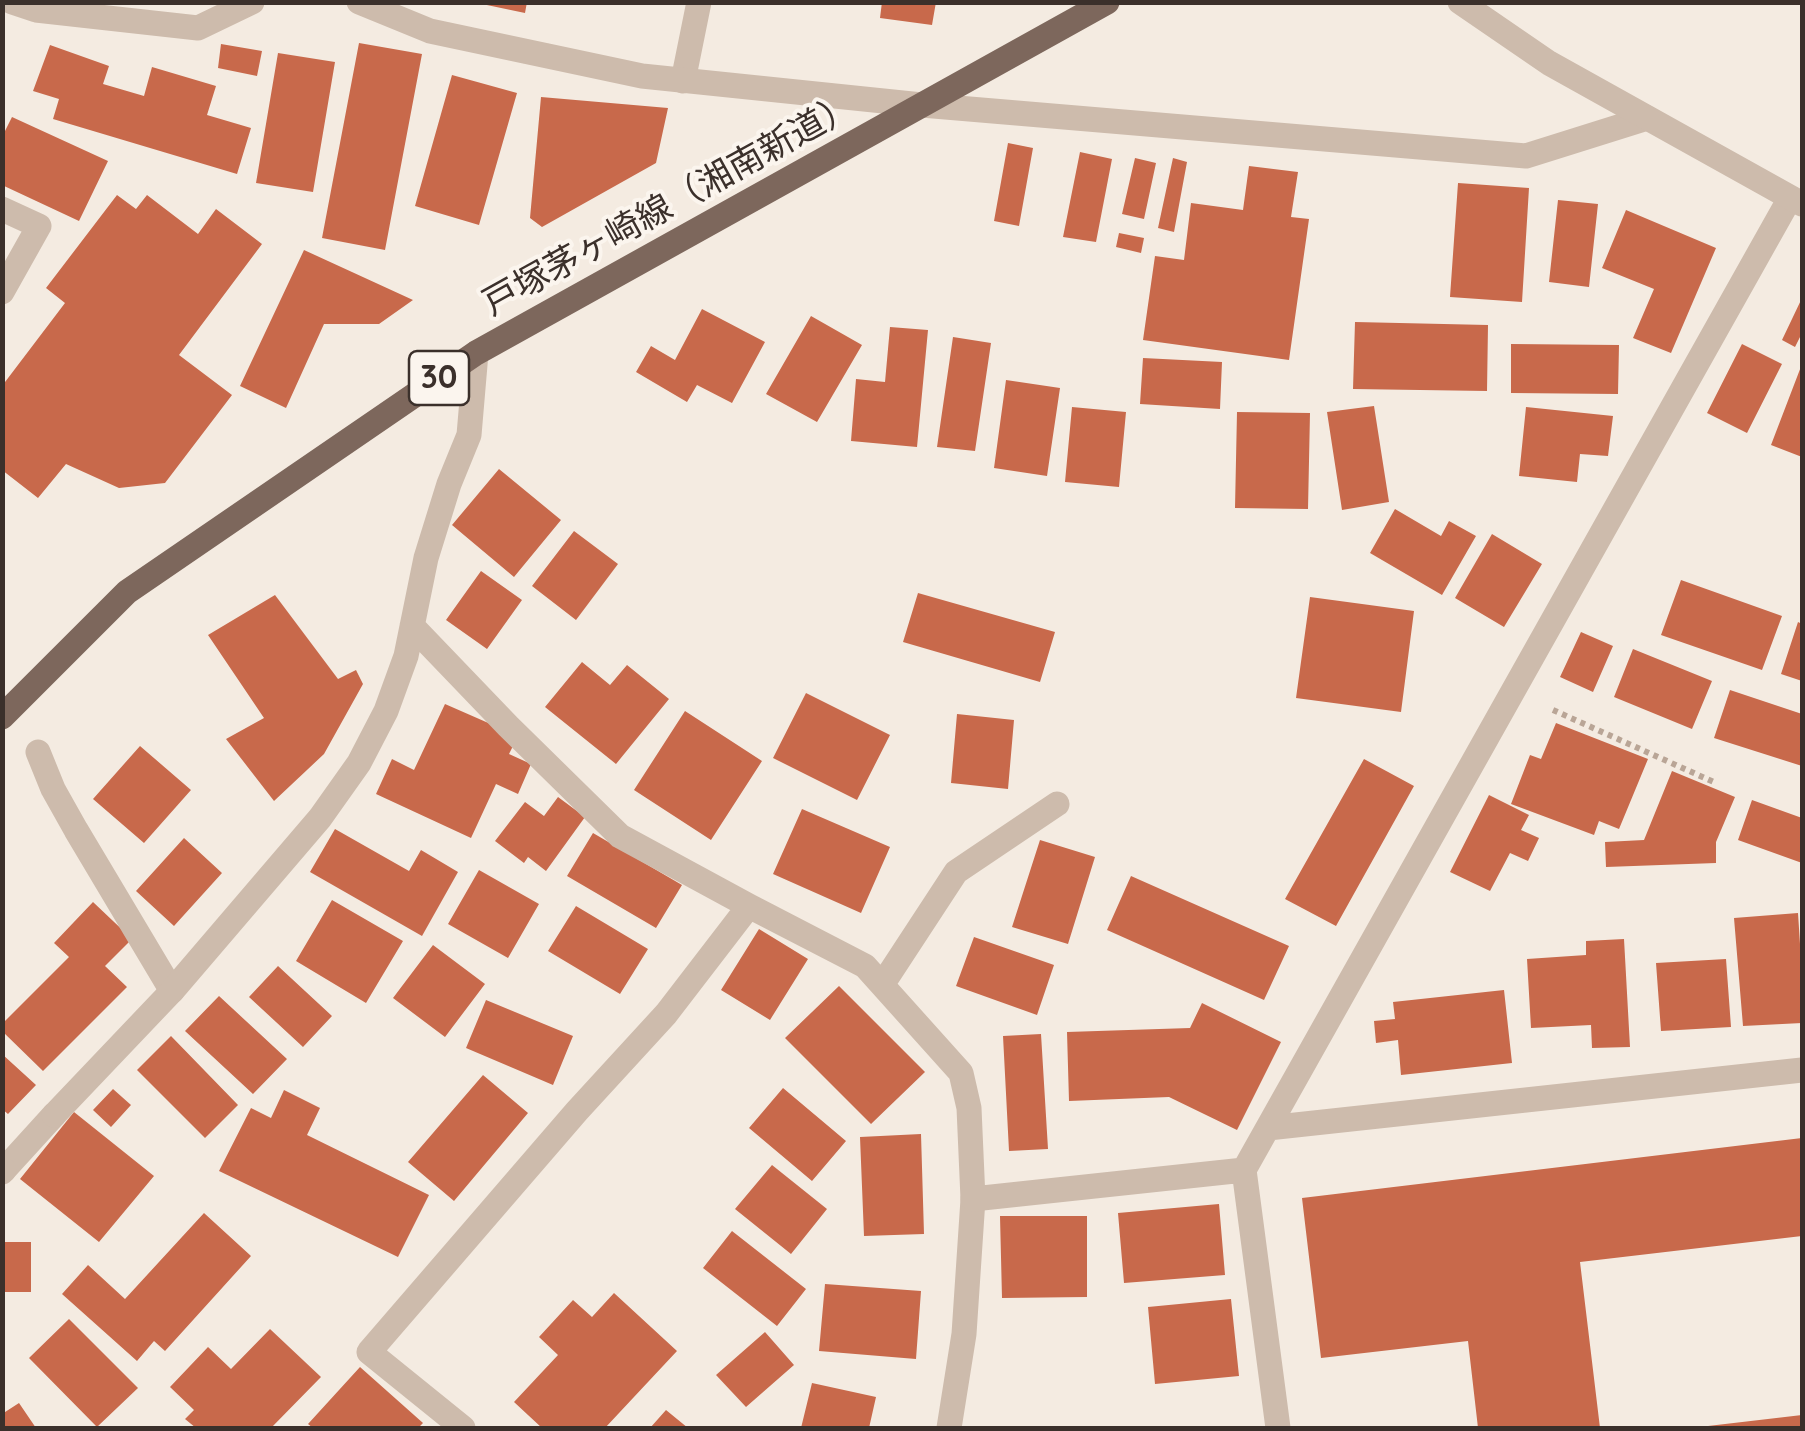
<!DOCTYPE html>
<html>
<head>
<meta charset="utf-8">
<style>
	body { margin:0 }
	#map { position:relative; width:1805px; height:1431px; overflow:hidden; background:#f4ebe1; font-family:Quicksand,sans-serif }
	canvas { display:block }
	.frame { position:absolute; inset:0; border:5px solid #3b302b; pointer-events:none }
</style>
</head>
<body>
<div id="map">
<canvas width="1805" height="1431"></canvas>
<div class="frame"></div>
</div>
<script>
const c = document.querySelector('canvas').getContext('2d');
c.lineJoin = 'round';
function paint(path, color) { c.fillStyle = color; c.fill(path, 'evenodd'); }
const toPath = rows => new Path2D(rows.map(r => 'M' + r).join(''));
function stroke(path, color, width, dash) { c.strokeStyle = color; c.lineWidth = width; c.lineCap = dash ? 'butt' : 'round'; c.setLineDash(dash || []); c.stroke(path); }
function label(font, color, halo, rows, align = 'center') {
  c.font = font + ' Quicksand,"Noto Sans JP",sans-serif'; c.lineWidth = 8; c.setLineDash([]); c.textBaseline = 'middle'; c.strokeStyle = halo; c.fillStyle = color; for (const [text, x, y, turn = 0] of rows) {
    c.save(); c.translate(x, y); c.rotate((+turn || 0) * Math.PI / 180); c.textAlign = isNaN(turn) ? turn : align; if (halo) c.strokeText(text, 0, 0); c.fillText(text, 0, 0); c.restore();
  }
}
paint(toPath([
	[482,2,527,2,525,13,482,4],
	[882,2,936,2,932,25,880,18],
	[359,43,422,54,385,250,322,238],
	[221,44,262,51,257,76,218,68],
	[50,45,109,66,103,84,144,96,152,67,216,86,207,115,251,128,237,174,53,119,59,99,33,91],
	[278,53,335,62,313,192,256,183],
	[452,75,517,93,479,225,415,206],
	[541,97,668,108,656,163,542,227,530,218],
	[12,117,108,161,79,221,2,185,2,137],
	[1008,143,1033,148,1019,226,994,221],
	[1080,152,1112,159,1096,242,1063,237],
	[1135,158,1156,163,1144,219,1122,214],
	[1173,158,1187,162,1174,232,1158,228],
	[1249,166,1298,172,1291,217,1309,219,1289,360,1143,340,1155,256,1184,260,1191,203,1243,210],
	[1458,183,1529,188,1522,302,1450,297],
	[117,195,136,209,147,195,198,234,216,209,262,244,179,355,232,395,165,483,119,488,66,464,38,498,2,470,2,386,65,303,46,288],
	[1558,200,1598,204,1589,287,1549,282],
	[1626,210,1716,248,1671,353,1633,338,1654,289,1602,268],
	[1119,233,1144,238,1141,253,1116,247],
	[304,250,413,300,379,324,324,324,286,408,240,386],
	[1802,298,1802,333,1795,347,1782,340],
	[702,309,765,342,732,403,697,385,687,402,636,372,651,346,675,360],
	[811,316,862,345,817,422,766,394],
	[1355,322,1488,325,1487,391,1353,389],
	[890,327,928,330,917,447,851,441,856,379,885,382],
	[953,337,991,343,975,451,937,447],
	[1511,344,1619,345,1618,394,1511,393],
	[1742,344,1782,364,1747,433,1707,413],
	[1143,358,1222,362,1220,409,1140,404],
	[1802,364,1802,457,1771,445],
	[1006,380,1060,388,1047,476,994,468],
	[1374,406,1389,502,1342,510,1327,412],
	[1072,407,1126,412,1119,487,1065,482],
	[1526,407,1613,416,1608,456,1580,454,1577,482,1519,476],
	[1237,412,1310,413,1308,509,1235,508],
	[499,469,561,520,514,577,452,525],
	[1395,509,1441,536,1449,521,1476,536,1442,595,1370,553],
	[574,531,618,564,576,620,532,586],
	[1492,534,1542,564,1504,627,1455,598],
	[481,571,522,600,487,649,446,620],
	[1681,580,1782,616,1762,670,1661,635],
	[918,593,1055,632,1040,682,903,642],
	[275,595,338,679,356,670,363,684,324,754,274,801,226,739,264,718,208,635],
	[1310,597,1414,611,1401,712,1296,698],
	[1798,622,1802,624,1802,681,1781,674],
	[1581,632,1613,646,1593,692,1560,677],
	[1633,649,1712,681,1692,729,1614,697],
	[582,662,610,685,627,665,669,699,616,764,545,707],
	[1730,690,1802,714,1802,766,1714,738],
	[806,693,890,735,857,800,773,758],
	[445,704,518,736,509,754,531,764,518,794,496,784,471,838,376,794,392,759,414,770],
	[685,711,762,761,711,840,634,790],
	[957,714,1014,720,1008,789,951,783],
	[1556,723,1648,759,1619,829,1599,821,1594,835,1511,804,1530,755,1541,759],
	[140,746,191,790,144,843,93,799],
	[1364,759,1414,786,1336,926,1285,899],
	[1672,771,1735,797,1716,842,1716,863,1606,867,1605,842,1644,840],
	[1489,795,1529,815,1521,830,1539,838,1528,861,1510,853,1490,891,1450,872],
	[558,797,585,817,546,871,528,857,524,863,495,841,525,802,544,816],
	[1752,800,1802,818,1802,863,1738,840],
	[802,809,890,847,861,913,773,874],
	[335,829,409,871,421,850,458,872,422,936,310,872],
	[593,833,682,885,656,928,567,876],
	[184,838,222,873,174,926,136,891],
	[1040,840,1095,857,1068,944,1012,927],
	[479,870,539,904,508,958,448,924],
	[1131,876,1289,946,1264,1000,1107,930],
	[332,900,403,941,366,1003,296,961],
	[93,902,132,939,105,966,127,987,43,1071,2,1031,2,1024,69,957,54,943],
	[576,906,648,949,620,994,548,951],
	[1798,913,1802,975,1802,1023,1743,1026,1734,918],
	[759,929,808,959,770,1020,721,990],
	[974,937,1054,965,1037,1015,956,986],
	[1624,939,1630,1047,1592,1048,1591,1025,1531,1028,1527,959,1586,955,1586,941],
	[433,945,485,984,445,1037,393,998],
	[1726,959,1731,1027,1661,1031,1656,963],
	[278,966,332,1016,303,1047,249,997],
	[839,986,925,1072,871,1124,785,1038],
	[1504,990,1512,1063,1401,1075,1398,1040,1376,1043,1374,1021,1395,1019,1393,1002],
	[219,996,287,1059,253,1094,185,1031],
	[486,1000,573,1036,553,1085,466,1048],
	[1202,1003,1281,1042,1237,1130,1169,1097,1069,1101,1067,1032,1190,1028],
	[1041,1034,1048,1149,1009,1151,1003,1036],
	[171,1036,238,1105,205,1138,137,1070],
	[2,1054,36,1085,8,1114,2,1109],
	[483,1075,528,1113,454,1201,408,1162],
	[783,1088,846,1141,812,1181,749,1128],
	[113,1089,131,1105,111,1127,93,1110],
	[284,1090,320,1108,307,1135,429,1195,398,1257,219,1171,251,1108,271,1118],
	[74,1112,154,1176,99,1242,20,1179],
	[921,1134,924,1234,864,1236,860,1137],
	[1802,1138,1802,1236,1580,1262,1600,1428,1478,1428,1468,1341,1321,1358,1302,1198],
	[772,1165,827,1209,791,1254,735,1209],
	[1219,1204,1225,1275,1124,1283,1118,1213],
	[204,1213,251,1256,165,1351,154,1341,137,1361,62,1294,88,1265,125,1299],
	[1000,1216,1087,1216,1087,1297,1002,1298],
	[732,1231,806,1289,777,1326,703,1268],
	[2,1242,31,1242,31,1292,2,1292],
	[825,1284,921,1291,916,1359,819,1351],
	[614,1293,677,1351,605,1428,542,1428,514,1402,558,1355,539,1337,573,1300,592,1317],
	[1231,1299,1239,1376,1155,1384,1148,1307],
	[69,1319,138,1388,97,1427,29,1358],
	[270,1329,321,1377,271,1428,196,1428,185,1419,194,1410,170,1387,208,1347,231,1369],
	[765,1332,794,1365,746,1407,716,1375],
	[360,1367,423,1423,418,1428,313,1428,308,1424],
	[812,1383,876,1397,869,1428,801,1428],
	[19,1403,36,1428,2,1428,2,1414],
	[666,1410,688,1428,650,1428],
	[1802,1415,1802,1428,1708,1428,1708,1426]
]), '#c8694b');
stroke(toPath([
	[1553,710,1716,783]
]), '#b9a596', 6, [5, 5]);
stroke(toPath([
	[683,81,699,2],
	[2,209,39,226,2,292],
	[2,1172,54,1115],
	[949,1428,964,1334,973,1199]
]), '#cdbbac', 25);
stroke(toPath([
	[38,752,53,789,76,830,172,991]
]), '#cdbbac', 25);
stroke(toPath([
	[12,2,36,10,198,28,252,2],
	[359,2,430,31,642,76,922,105,1526,156,1647,118],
	[412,626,508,726,620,836,749,906,865,966,961,1073,969,1108,973,1199,1244,1170],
	[882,985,956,872,1057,804],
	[54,1115,172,991,320,818,359,763,386,711,406,656,426,558,449,484,469,435,476,353],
	[1268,1128,1802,1070],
	[2,1169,4,1170],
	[463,1428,369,1352,577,1111,666,1014,749,906],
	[1278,1428,1244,1170,1790,198]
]), '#cdbbac', 25);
stroke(toPath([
	[1460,2,1549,63,1802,204]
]), '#cdbbac', 25);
stroke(toPath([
	[2,717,127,592,476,353,1107,2]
]), '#7d675c', 25);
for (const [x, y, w] of [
	[439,378,60]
]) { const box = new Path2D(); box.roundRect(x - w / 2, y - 27, w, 54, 8); c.fillStyle = '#fbf5ee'; c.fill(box); stroke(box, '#3b302b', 2.5); }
label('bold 32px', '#3b302b', null, [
	["30",439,378]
]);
label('35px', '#3b302b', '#fbf5ee', [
	["戸塚茅ヶ崎線（湘南新道）",670,205,-29]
]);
</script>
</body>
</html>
